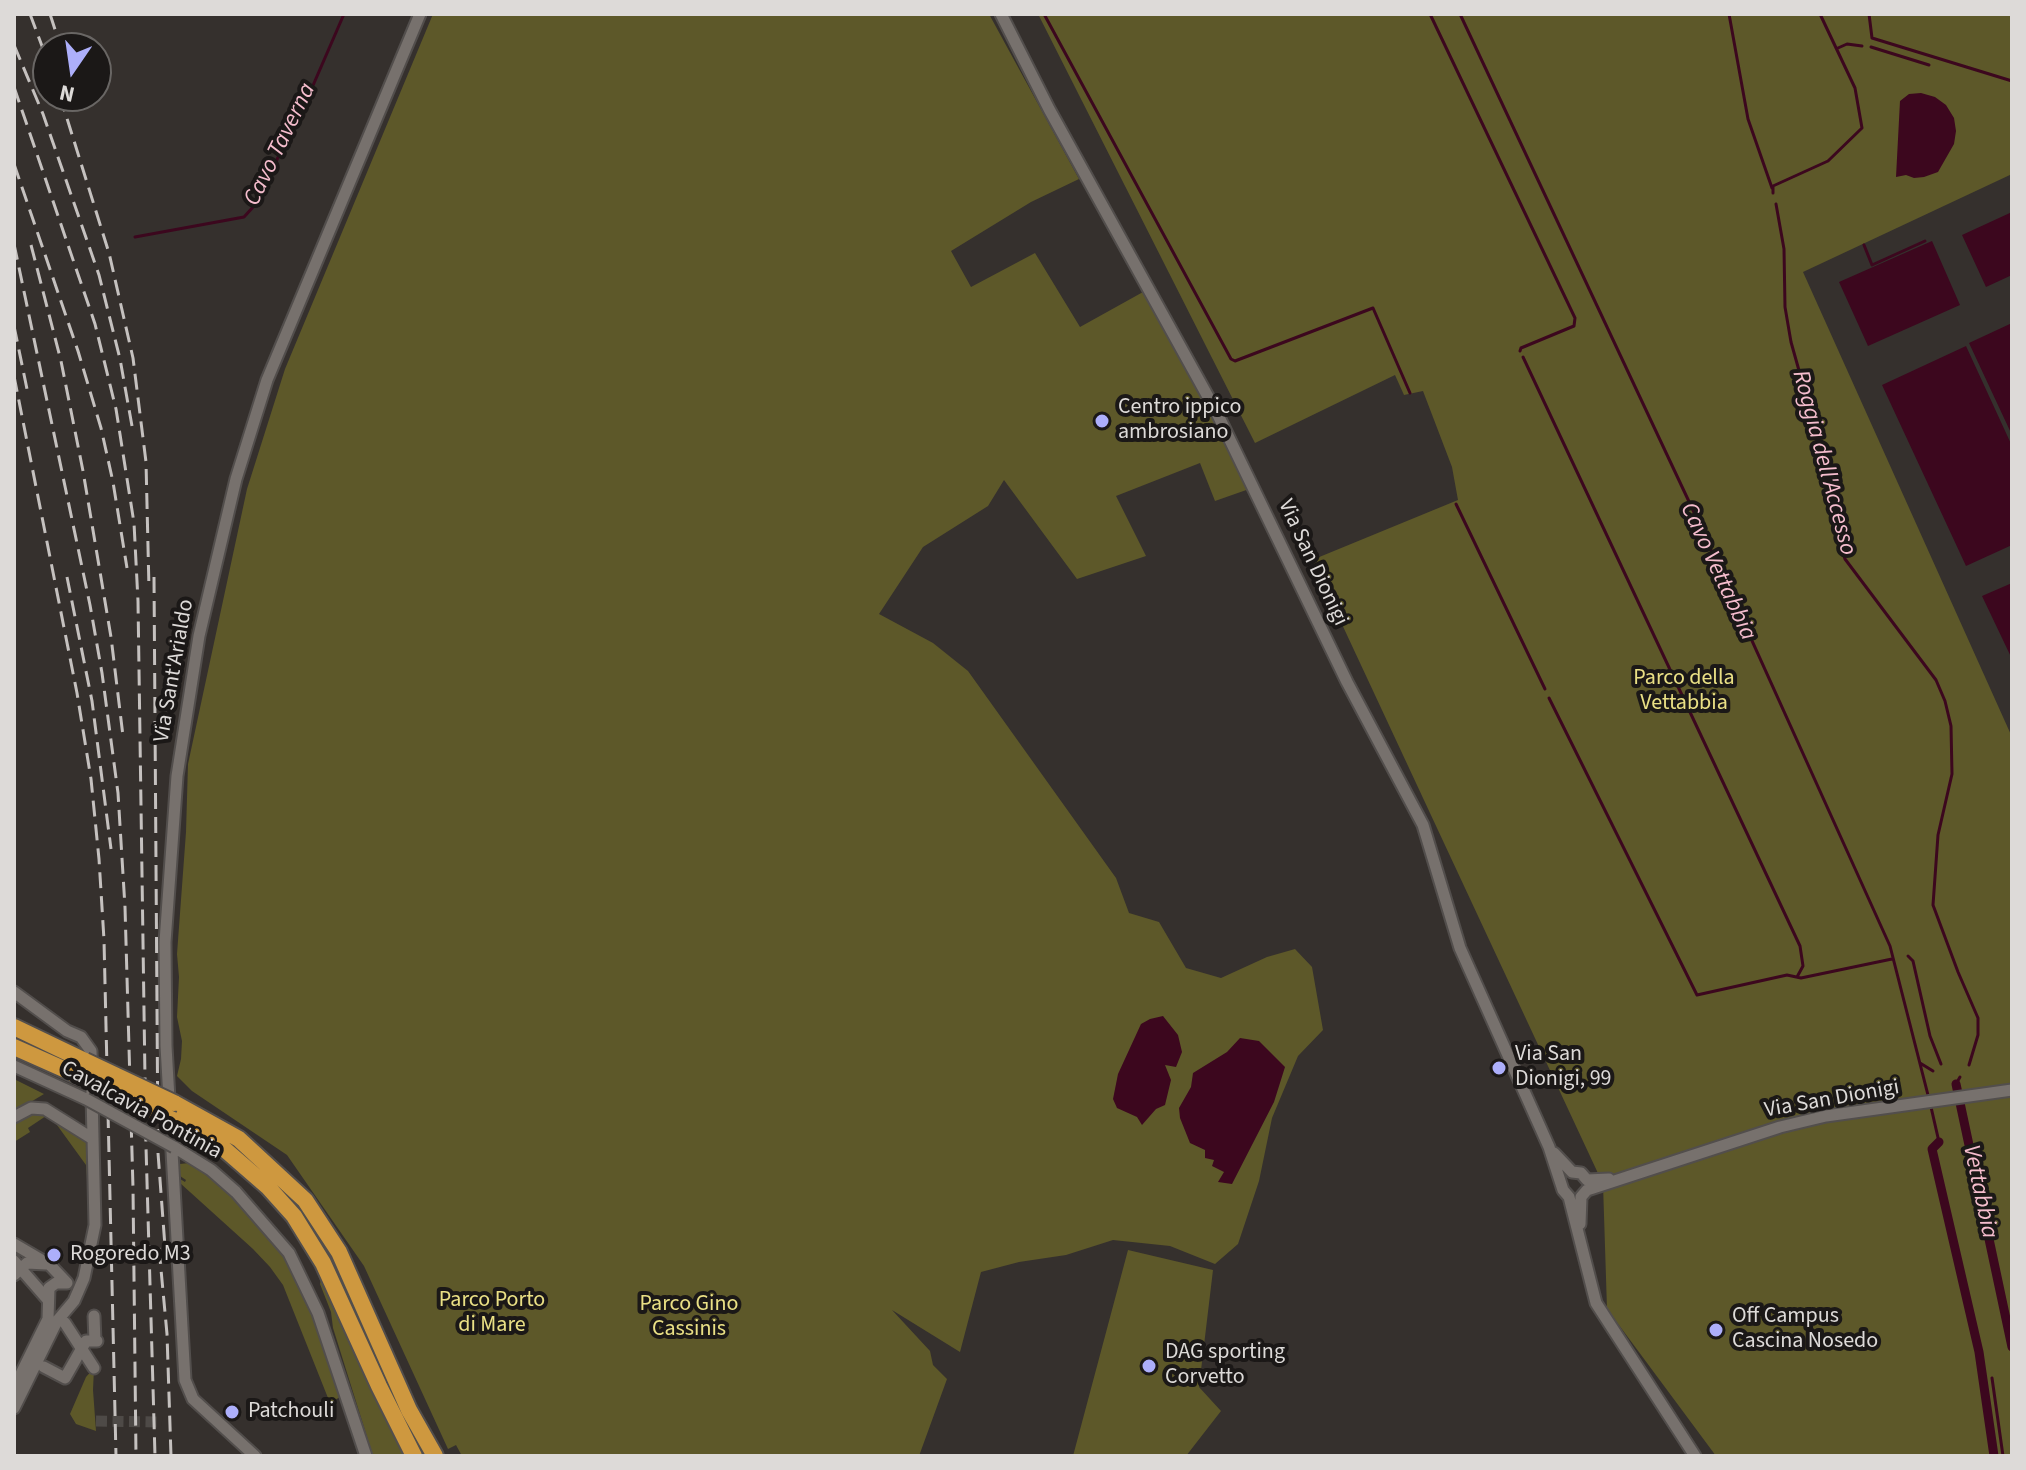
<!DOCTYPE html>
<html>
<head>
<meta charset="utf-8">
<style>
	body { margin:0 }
	#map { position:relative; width:2026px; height:1470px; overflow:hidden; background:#35302d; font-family:"Source Sans 3",sans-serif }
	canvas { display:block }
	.frame { position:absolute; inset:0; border:16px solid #dddad8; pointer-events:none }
	.north { position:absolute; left:32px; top:32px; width:80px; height:80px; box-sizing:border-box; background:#1b1817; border:2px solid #696664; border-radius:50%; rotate:193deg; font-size:22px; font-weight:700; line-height:32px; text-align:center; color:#dddad8 }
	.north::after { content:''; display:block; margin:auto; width:28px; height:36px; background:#adaffb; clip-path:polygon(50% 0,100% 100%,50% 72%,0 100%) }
</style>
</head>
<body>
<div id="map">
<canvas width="2026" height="1470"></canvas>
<div class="frame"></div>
<div class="north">N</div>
</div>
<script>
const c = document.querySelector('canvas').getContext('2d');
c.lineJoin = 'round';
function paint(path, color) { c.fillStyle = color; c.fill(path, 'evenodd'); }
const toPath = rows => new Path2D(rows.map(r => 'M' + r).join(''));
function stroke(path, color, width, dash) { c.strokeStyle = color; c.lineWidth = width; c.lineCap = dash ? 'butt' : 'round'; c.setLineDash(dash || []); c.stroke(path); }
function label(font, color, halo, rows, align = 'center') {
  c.font = font + ' "Source Sans 3",sans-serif'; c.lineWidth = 8; c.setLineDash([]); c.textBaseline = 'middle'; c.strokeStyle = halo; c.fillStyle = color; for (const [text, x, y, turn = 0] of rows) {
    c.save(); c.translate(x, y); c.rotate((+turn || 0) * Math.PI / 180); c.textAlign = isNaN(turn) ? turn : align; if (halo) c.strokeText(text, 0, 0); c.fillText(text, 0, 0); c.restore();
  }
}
paint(toPath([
	[433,14,989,14,1079,179,1031,202,951,251,971,287,1035,253,1080,327,1143,292,1215,415,1252,488,1215,501,1200,463,1116,496,1146,556,1077,579,1004,480,988,506,923,547,879,614,933,643,968,671,1116,878,1129,913,1159,922,1186,968,1221,978,1267,957,1295,949,1312,967,1323,1030,1298,1056,1272,1118,1259,1181,1238,1244,1215,1264,1170,1246,1113,1240,1066,1255,1019,1262,981,1272,960,1352,892,1310,930,1351,933,1365,947,1379,919,1456,462,1456,456,1445,448,1449,364,1266,287,1155,192,1091,177,1076,181,1059,182,1041,177,1017,179,977,177,954,186,832,188,764,247,489,285,369],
	[1038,14,2012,14,2012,174,1803,272,2012,737,2012,1456,1716,1456,1607,1309,1603,1184,1312,560,1458,500,1452,467,1423,391,1404,395,1395,375,1255,443],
	[14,1079,44,1094,14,1112],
	[34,1110,48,1113,89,1140,91,1227,86,1165,49,1114,28,1128,30,1132,14,1142,14,1119],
	[189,1163,217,1181,249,1210,280,1248,315,1318,340,1397,330,1403,283,1285,270,1267,253,1249,180,1183,180,1179,185,1182,186,1180,180,1176,180,1164],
	[1128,1250,1213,1270,1199,1387,1221,1411,1186,1456,1073,1456],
	[322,1274,405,1456,373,1456,333,1328,331,1312,320,1284],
	[94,1368,93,1390,96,1431,76,1424,70,1414,86,1377]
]), '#5d5829');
paint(toPath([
	[1921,93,1935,97,1946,105,1954,118,1956,131,1954,144,1938,172,1924,177,1914,178,1906,175,1896,177,1900,101,1909,94],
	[2012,212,2012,275,1986,287,1962,235],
	[1932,241,1960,305,1868,346,1839,282],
	[2012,323,2012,433,2011,433,1969,343],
	[1966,346,2012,446,2012,545,1966,566,1882,385],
	[2012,583,2012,659,1982,596],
	[1163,1016,1178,1035,1182,1052,1176,1067,1165,1065,1171,1080,1165,1105,1156,1109,1142,1125,1137,1117,1117,1108,1113,1099,1118,1074,1141,1024,1150,1019],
	[1240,1038,1259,1041,1285,1067,1274,1102,1232,1184,1218,1182,1224,1172,1212,1166,1214,1160,1205,1158,1205,1150,1190,1143,1180,1118,1179,1108,1191,1087,1193,1073,1227,1052]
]), '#3c071e');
stroke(toPath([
	[1044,14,1231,359,1235,361,1373,308,1410,393],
	[1430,14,1575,318,1574,326,1521,348,1520,351],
	[1460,14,1692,508,1890,946,1929,1099],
	[1729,14,1748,119,1772,188],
	[1869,14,1872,38,2012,81],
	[1871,47,1929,65],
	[1838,48,1847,44,1862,46],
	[1773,193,1773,186,1828,161,1862,128,1855,88,1820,14],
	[1776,204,1784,249,1785,307,1791,342,1823,456,1838,540,1845,559,1936,680,1945,701,1951,726,1952,774,1938,835,1933,905,1958,972,1978,1018,1978,1035,1969,1065],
	[135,237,244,217,254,206,308,97,344,14],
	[1864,245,1872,265,1925,241],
	[1523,357,1800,946,1803,966,1797,977],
	[1456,504,1545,689],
	[1549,698,1697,995,1787,975,1801,978,1892,959],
	[1908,956,1913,961,1930,1036,1941,1064],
	[1920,1063,1933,1071],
	[1956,1084,1960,1077],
	[1931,1107,1939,1142],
	[1992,1378,2003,1456]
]), '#3c071e', 3);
stroke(toPath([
	[1956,1084,2012,1347],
	[1939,1142,1932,1149,1979,1352,1994,1456]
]), '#3c071e', 9);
stroke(toPath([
	[96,1421,162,1422]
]), '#4e4a47', 11, [11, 5.5]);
const minor = toPath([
	[1001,14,1049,109,1217,413,1347,682,1423,825,1460,948,1549,1147,1563,1190,1569,1197,1596,1303,1695,1456],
	[14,992,67,1031,81,1037,91,1051,95,1225,84,1278,74,1301,57,1321,14,1408],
	[14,1066,86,1099],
	[14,1117,31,1108,45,1109,93,1139],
	[174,1147,211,1170,236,1192,289,1253,318,1313,366,1456],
	[1554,1153,1572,1172,1581,1173,1587,1180,1609,1179],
	[1580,1224,1581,1197,1587,1190,1780,1127,1826,1116,2012,1090],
	[14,1244,50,1265,67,1283],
	[14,1261,48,1300],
	[14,1275,27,1263,46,1264],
	[94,1316,95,1341],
	[65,1323,94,1368],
	[44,1367,65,1378,86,1341,97,1341],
	[14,1388,48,1319,49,1288,56,1283,65,1283],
	[255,1456,193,1399,185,1380,166,1046,165,942,177,776,199,636,236,479,267,380,420,14]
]);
const highway = toPath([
	[14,1027,85,1061],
	[14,1047,86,1079],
	[174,1103,239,1139,305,1200,339,1252,409,1410,435,1456],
	[173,1120,222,1147,268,1187,294,1216,323,1263,379,1386,414,1456]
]);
stroke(minor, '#524e4c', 15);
stroke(highway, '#524e4c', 20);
stroke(minor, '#77716d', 11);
stroke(highway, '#ce983f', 16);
stroke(toPath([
	[30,14,48,62],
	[50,14,61,48],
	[14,45,43,114,99,275,120,359,132,426],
	[14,87,95,324,116,409,134,523,138,601,146,1147,155,1456],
	[60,96,109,253,133,358,146,462,149,589],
	[14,164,78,351,101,428,113,482,127,568],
	[14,244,90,605,102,673,118,793,125,907,133,1188,136,1456],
	[31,245,61,361,83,471,111,637,123,736],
	[14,326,27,389],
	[14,376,77,693,91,779,99,859,104,940,116,1456],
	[67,577,92,701,111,849],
	[154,577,158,1153,166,1260],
	[159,1248,167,1334,171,1456]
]), '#c5c1bf', 3, [16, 8]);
const minorBridge = toPath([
	[86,1099,174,1147]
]);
const highwayBridge = toPath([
	[85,1061,174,1103],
	[86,1079,173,1120]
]);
stroke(minorBridge, '#524e4c', 15, []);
stroke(highwayBridge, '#524e4c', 20, []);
stroke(minorBridge, '#77716d', 11);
stroke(highwayBridge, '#ce983f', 16);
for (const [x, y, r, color] of [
	[1102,421,8,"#adaffb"],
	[1499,1068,8,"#adaffb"],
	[54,1255,8,"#adaffb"],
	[1716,1330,8,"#adaffb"],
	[1149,1366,8,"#adaffb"],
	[232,1412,8,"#adaffb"]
]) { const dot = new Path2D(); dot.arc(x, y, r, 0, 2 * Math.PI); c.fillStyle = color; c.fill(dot); stroke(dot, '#1b1817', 3); }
label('22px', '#dddad8', '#1b1817', [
	["Centro ippico",1118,408],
	["ambrosiano",1118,433],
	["Via San",1515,1055],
	["Dionigi, 99",1515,1080],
	["Rogoredo M3",70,1255],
	["Off Campus",1732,1317],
	["Cascina Nosedo",1732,1342],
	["DAG sporting",1165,1353],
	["Corvetto",1165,1378],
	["Patchouli",248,1412]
], 'left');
label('22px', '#dddad8', '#1b1817', [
	["Via San Dionigi",1312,563,65],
	["Via Sant'Arialdo",175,671,-80],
	["Via San Dionigi",1832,1100,-10],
	["Cavalcavia Pontinia",141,1111,29]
]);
label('22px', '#eae085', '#1b1817', [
	["Parco della",1684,679],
	["Vettabbia",1684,704],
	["Parco Porto",492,1301],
	["di Mare",492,1326],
	["Parco Gino",689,1305],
	["Cassinis",689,1330]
]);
label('italic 24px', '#f5bdcd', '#1b1817', [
	["Cavo Taverna",281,145,-64],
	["Roggia dell'Accesso",1823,463,75],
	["Cavo Vettabbia",1717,572,65],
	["Vettabbia",1979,1192,78]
]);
</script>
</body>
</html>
